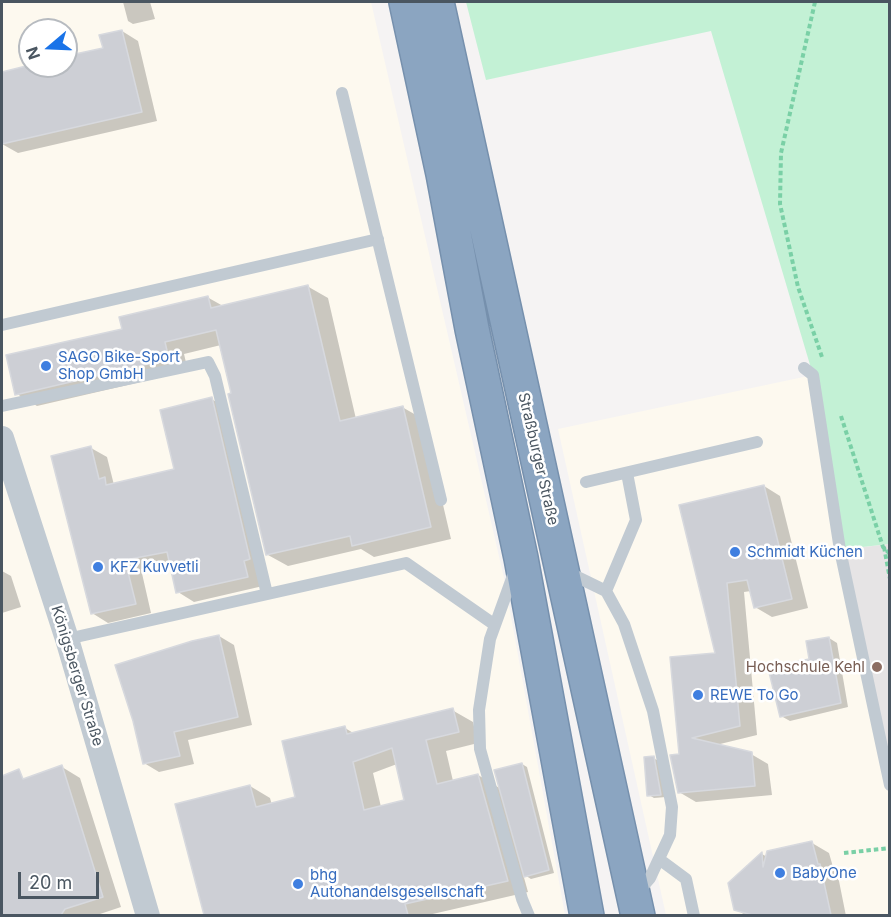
<!DOCTYPE html>
<html>
<head>
<meta charset="utf-8">
<style>
	body { margin:0 }
	#map { position:relative; width:891px; height:917px; overflow:hidden; background:#f5f3f3; font-family:Inter,sans-serif }
	canvas { display:block }
	.frame { position:absolute; inset:0; border:3px solid #4a5661; pointer-events:none }
	.north { position:absolute; left:18px; top:18px; width:60px; height:60px; box-sizing:border-box; background:#fff; border:2px solid #b7bbc0; border-radius:50%; rotate:251deg; font-size:16px; font-weight:700; line-height:24px; text-align:center; color:#4a5661 }
	.north::after { content:''; display:block; margin:auto; width:21px; height:27px; background:#1a73e8; clip-path:polygon(50% 0,100% 100%,50% 72%,0 100%) }
	.scale { position:absolute; left:18px; top:872px; width:81px; height:27px; box-sizing:border-box; border:3px solid #4a5661; border-top:0; padding-left:8px; font-size:18px; line-height:21px; white-space:nowrap; color:#4a5661; -webkit-text-stroke:4px #fff; paint-order:stroke }
</style>
</head>
<body>
<div id="map">
<canvas width="891" height="917"></canvas>
<div class="frame"></div>
<div class="north">N</div>
<div class="scale">20 m</div>
</div>
<script>
const c = document.querySelector('canvas').getContext('2d');
c.lineJoin = 'round';
function paint(path, color) { c.fillStyle = color; c.fill(path, 'evenodd'); }
const toPath = rows => new Path2D(rows.map(r => 'M' + r).join(''));
function stroke(path, color, width, dash) { c.strokeStyle = color; c.lineWidth = width; c.lineCap = dash ? 'butt' : 'round'; c.setLineDash(dash || []); c.stroke(path); }
function label(font, color, halo, rows, align = 'center') {
  c.font = font + ' Inter,sans-serif'; c.lineWidth = 5; c.setLineDash([]); c.textBaseline = 'middle'; c.strokeStyle = halo; c.fillStyle = color; for (const [text, x, y, turn = 0] of rows) {
    c.save(); c.translate(x, y); c.rotate((+turn || 0) * Math.PI / 180); c.textAlign = isNaN(turn) ? turn : align; if (halo) c.strokeText(text, 0, 0); c.fillText(text, 0, 0); c.restore();
  }
}
paint(toPath([
	[2,2,371,2,504,578,565,915,2,916],
	[30,30,66,30,66,66,30,66],
	[813,375,889,785,889,915,666,915,558,429]
]), '#fdf9ef');
paint(toPath([
	[889,544,889,785,840,550]
]), '#e6e4e5');
paint(toPath([
	[466,2,889,2,889,544,845,549,813,375,711,31,486,80]
]), '#c3f1d5');
paint(toPath([
	[123,2,150,2,155,19,133,24,128,21],
	[122,31,138,41,157,121,18,153,2,144,2,73,32,66,66,66,66,58,105,49],
	[307,286,328,298,356,419,402,407,423,419,451,539,374,557,361,549,288,566,268,555,221,345,184,354,188,371,37,406,17,394,124,330,207,297,223,306],
	[211,399,228,408,263,586,194,602,178,592,171,563,141,569,151,613,108,623,92,613,91,448,107,457,114,485,175,470],
	[764,486,780,496,808,608,772,617,755,607,751,591,744,592,757,735,716,745,751,754,768,764,772,795,696,802,679,792,680,755,716,654,681,506],
	[2,571,11,576,21,607,2,613],
	[219,636,234,645,252,725,188,740,194,764,159,772,144,763],
	[829,638,837,643,848,707,790,721,781,716,811,660],
	[452,710,473,722,478,743,446,751,453,781,478,775,501,789,522,764,527,767,554,873,531,879,523,874,528,892,424,916,205,916,177,805,250,786,270,798,272,805,296,798,345,728,355,734],
	[397,764,406,801,381,807,373,773],
	[653,758,659,761,666,797,654,798,649,795],
	[62,767,80,778,121,907,94,916,2,916,2,786],
	[812,843,829,853,835,874,838,876,846,916,747,916,735,909,730,883,762,854,767,857]
]), '#0003');
const building = toPath([
	[122,30,142,112,2,144,2,72,30,65,66,66,66,56,103,48,99,35,122,30],
	[308,285,340,421,403,406,431,527,352,546,350,536,266,555,228,394,231,393,216,330,165,342,169,359,15,395,6,355,122,329,119,317,208,296,211,308,308,285],
	[212,397,250,559,244,561,248,577,176,593,167,552,125,560,136,604,91,614,51,456,91,446,99,479,105,477,106,485,174,469,160,410,212,397],
	[764,485,792,599,754,608,747,580,727,583,740,726,692,738,752,752,755,786,678,793,670,755,679,754,670,657,715,653,679,505,764,485],
	[219,635,238,717,174,732,180,756,143,764,133,721,115,665,192,641,219,635],
	[829,637,841,703,780,717,768,668,809,659,806,641,829,637],
	[453,708,459,732,426,740,437,784,478,774,508,881,405,904,408,915,204,915,175,804,250,785,256,807,295,797,282,741,345,726,347,734,453,708],
	[392,748,404,800,364,810,353,762,392,748],
	[654,756,661,795,647,796,644,757,654,756],
	[522,763,549,870,524,877,494,770,522,763],
	[62,765,103,897,65,909,61,915,2,915,2,776,19,769,23,779,62,765],
	[812,841,818,864,820,864,831,915,752,915,734,910,728,883,762,852,763,867,767,851,812,841]
]);
paint(building, '#cdcfd5');
stroke(building, '#d7d9de', 1.5);
const highway = toPath([
	[406,2,443,174,472,329,521,558,587,916],
	[437,2,638,916]
]);
stroke(highway, '#7690ad', 36);
stroke(toPath([
	[815,2,781,153,780,204,798,287,822,357],
	[841,416,883,547,890,554],
	[884,547,890,579],
	[844,853,890,848]
]), '#7ad0a6', 4, [4.5, 3]);
stroke(toPath([
	[342,93,441,500],
	[2,325,378,239],
	[804,368,813,375,840,550,890,785],
	[2,406,208,362,215,376,267,594],
	[586,482,757,442],
	[515,570,490,639,479,710,480,749,522,899,529,916],
	[567,572,606,591,624,624,653,711,672,807,670,835,650,878,637,893],
	[606,591,636,520,627,473],
	[67,639,406,563,495,625],
	[659,859,686,879,694,916]
]), '#c1cad2', 12);
stroke(toPath([
	[2,438,67,639,148,916]
]), '#c1cad2', 24);
stroke(highway, '#8ba5c1', 33);
for (const [x, y, r, color] of [
	[46,366,6,"#3f7fe0"],
	[735,552,6,"#3f7fe0"],
	[98,567,6,"#3f7fe0"],
	[877,667,6,"#8d6e63"],
	[698,695,6,"#3f7fe0"],
	[780,873,6,"#3f7fe0"],
	[298,884,6,"#3f7fe0"]
]) { const dot = new Path2D(); dot.arc(x, y, r, 0, 2 * Math.PI); c.fillStyle = color; c.fill(dot); stroke(dot, '#fff', 2); }
label('15px', '#366cbe', '#fff', [
	["SAGO Bike-Sport",58,357],
	["Shop GmbH",58,374],
	["Schmidt Küchen",747,552],
	["KFZ Kuvvetli",110,567],
	["REWE To Go",710,695],
	["BabyOne",792,873],
	["bhg",310,875],
	["Autohandelsgesellschaft",310,892]
], 'left');
label('15px', '#4a5661', '#fff', [
	["Straßburger Straße",538,459,77],
	["Königsberger Straße",77,676,73]
]);
label('15px', '#785e54', '#fff', [
	["Hochschule Kehl",865,667]
], 'right');
</script>
</body>
</html>
